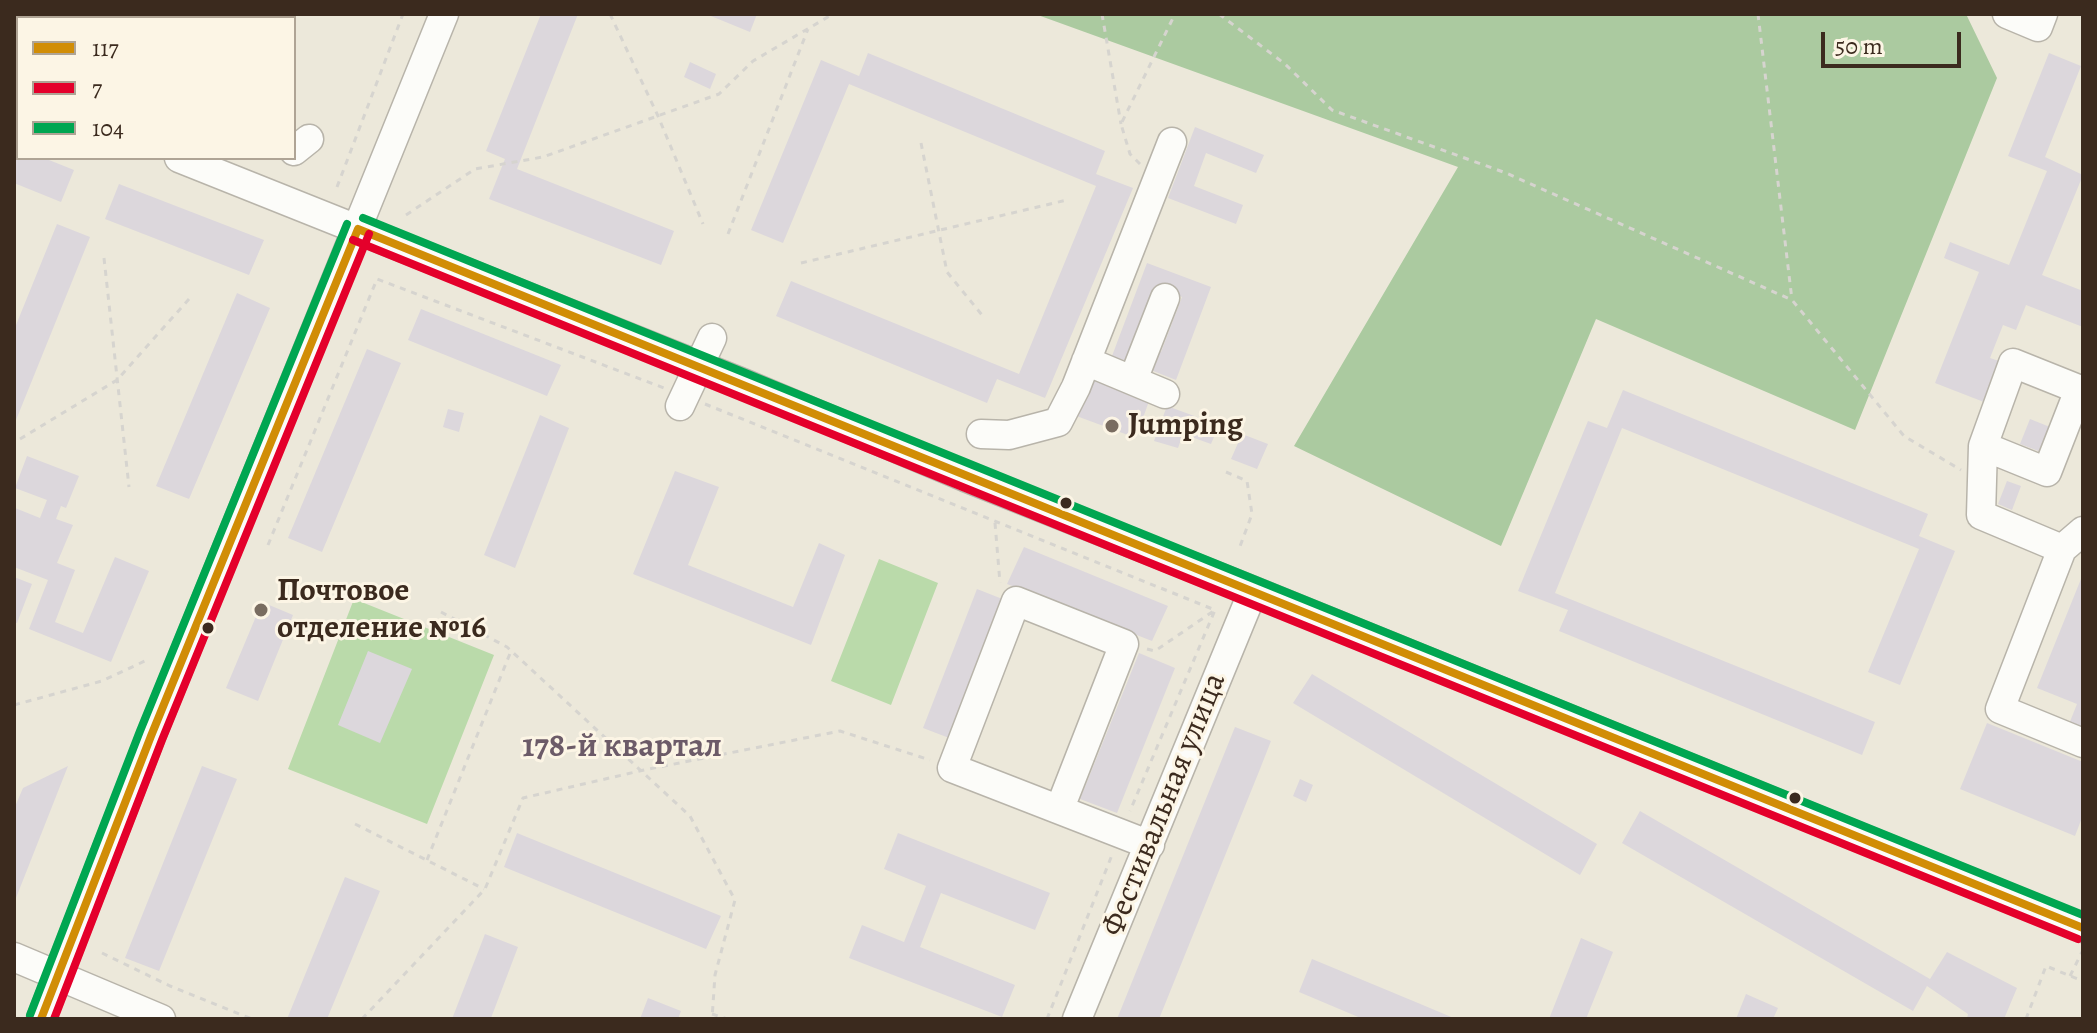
<!DOCTYPE html>
<html>
<head>
<meta charset="utf-8">
<style>
	body { margin:0 }
	#map { position:relative; width:2097px; height:1033px; overflow:hidden; background:#ece8da; font-family:Alegreya,serif }
	canvas { display:block }
	.frame { position:absolute; inset:0; border:16px solid #3b2a1e; pointer-events:none }
	.legend { position:absolute; left:16px; top:16px; width:280px; height:144px; box-sizing:border-box; background:#fcf5e5; border:2px solid #afa495; margin:0; padding:10px 14px; list-style:none; font-size:24px; color:#3b2a1e }
	.legend li { display:flex; align-items:center; gap:16px; height:40px }
	.legend b { width:40px; border:2px solid #afa495 }
	.scale { position:absolute; left:1821px; top:32px; width:140px; height:36px; box-sizing:border-box; border:4px solid #3b2a1e; border-top:0; padding-left:10px; font-size:24px; line-height:28px; white-space:nowrap; color:#3b2a1e; -webkit-text-stroke:6px #fcf5e5; paint-order:stroke }
</style>
</head>
<body>
<div id="map">
<canvas width="2097" height="1033"></canvas>
<div class="frame"></div>
<ul class="legend">
<li><b style="height:10px;background:#d18d06"></b>117</li>
<li><b style="height:10px;background:#e4002b"></b>7</li>
<li><b style="height:10px;background:#00a651"></b>104</li>
</ul>
<div class="scale">50 m</div>
</div>
<script>
const c = document.querySelector('canvas').getContext('2d');
c.lineJoin = 'round';
function paint(path, color) { c.fillStyle = color; c.fill(path, 'evenodd'); }
const toPath = rows => new Path2D(rows.map(r => 'M' + r).join(''));
function stroke(path, color, width, dash) { c.strokeStyle = color; c.lineWidth = width; c.lineCap = dash ? 'butt' : 'round'; c.setLineDash(dash || []); c.stroke(path); }
function label(font, color, halo, rows, align = 'center') {
  c.font = font + ' Alegreya,serif'; c.lineWidth = 6; c.setLineDash([]); c.textBaseline = 'middle'; c.strokeStyle = halo; c.fillStyle = color; for (const [text, x, y, turn = 0] of rows) {
    c.save(); c.translate(x, y); c.rotate((+turn || 0) * Math.PI / 180); c.textAlign = isNaN(turn) ? turn : align; if (halo) c.strokeText(text, 0, 0); c.fillText(text, 0, 0); c.restore();
  }
}
paint(toPath([
	[879,559,938,583,891,705,831,681],
	[354,599,494,655,427,824,288,769]
]), '#badaaa');
paint(toPath([
	[1035,14,1966,14,1997,78,1855,430,1596,319,1501,546,1294,446,1458,167]
]), '#abcaa0');
paint(toPath([
	[541,14,578,14,517,169,674,231,661,265,489,199,505,159,486,151],
	[706,14,757,14,750,32],
	[868,53,1105,151,1096,174,1133,188,1045,398,997,379,987,403,776,316,791,281,1019,374,1096,186,849,84,783,243,751,230,821,60,859,76],
	[2049,53,2081,66,2045,157,2083,175,2042,275,2083,291,2083,327,2026,305,2016,330,2003,325,1990,358,1999,361,1992,377,1999,380,1989,404,1935,383,1979,272,1944,258,1950,242,2009,265,2047,171,2008,156],
	[690,62,716,74,710,89,684,77],
	[1195,127,1264,155,1256,173,1206,153,1194,186,1243,205,1236,224,1168,198],
	[14,146,18,147,18,158,44,158,74,170,61,202,14,183],
	[119,184,264,240,249,275,105,219],
	[57,224,90,237,14,425,14,330],
	[1147,263,1211,287,1176,380,1143,367,1150,348,1161,352,1182,297,1161,289,1132,363,1112,356],
	[237,293,270,308,189,499,156,486],
	[421,309,561,365,547,396,408,340],
	[367,349,401,363,322,552,288,538],
	[1087,377,1149,401,1136,438,1071,414],
	[1623,390,1928,514,1919,536,1955,551,1900,685,1868,672,1919,549,1622,428,1555,593,1875,722,1862,755,1559,631,1568,610,1518,591,1588,421,1607,428],
	[1167,406,1219,425,1211,444,1183,434,1178,448,1154,441],
	[448,409,464,413,459,432,443,427],
	[540,415,569,428,515,568,484,555],
	[2030,419,2050,427,2041,452,2020,444],
	[1242,434,1268,444,1257,469,1231,459],
	[27,456,79,476,66,508,61,506,56,519,73,525,57,563,75,570,55,622,83,633,115,557,149,571,111,662,29,629,48,580,14,567,15,508,40,518,47,500,15,488],
	[675,471,719,487,688,565,793,607,819,543,845,555,811,645,633,574],
	[2007,481,2021,486,2012,510,1998,504],
	[1024,547,1168,606,1152,641,1007,584],
	[2083,574,2083,730,2069,724,2077,704,2037,688],
	[14,577,32,584,17,623,14,622],
	[977,589,1010,602,957,741,923,728],
	[262,602,293,615,258,701,226,688],
	[368,651,412,669,380,743,338,725],
	[1139,653,1175,668,1117,813,1080,799],
	[1312,674,1597,844,1580,875,1293,703],
	[1987,723,2083,762,2083,815,2075,836,1960,789],
	[1235,727,1271,741,1260,769,1159,1019,1117,1019],
	[68,766,14,903,14,809,23,788],
	[202,766,237,779,159,971,125,958],
	[1300,779,1313,785,1306,802,1293,796],
	[1640,811,1930,979,1947,952,2017,988,2004,1019,1967,1019,1968,1014,1927,986,1913,1011,1622,843],
	[517,833,721,916,706,949,504,867],
	[898,833,1050,893,1035,930,941,893,920,947,1015,985,1002,1017,849,958,862,925,904,942,926,886,884,869],
	[345,877,380,891,327,1019,287,1019],
	[485,934,518,947,491,1018,452,1019],
	[1581,938,1613,952,1586,1019,1549,1019],
	[1312,959,1418,1003,1456,1019,1363,1019,1299,992],
	[1746,994,1778,1008,1773,1019,1736,1019],
	[648,998,681,1011,678,1019,640,1019]
]), '#dcd7dc');
const minor = toPath([
	[2007,14,2038,27,2043,14],
	[88,18,90,14],
	[14,93,18,94],
	[294,151,309,139],
	[179,158,745,384,965,477,1253,591,2083,928],
	[1086,361,1165,394],
	[1133,380,1165,298],
	[680,406,712,338],
	[981,434,1009,435,1058,422,1076,387,1172,142],
	[1983,446,2047,472,2079,390],
	[2083,531,2062,549,2000,709,2083,743],
	[2062,549,1981,515,1983,446,2013,363,2083,391],
	[1060,808,1124,644,1016,601,952,768,1150,845],
	[14,957,161,1019],
	[41,1019,151,736,444,14],
	[1077,1019,1253,591]
]);
stroke(minor, '#b8b4aa', 31);
stroke(toPath([
	[610,14,658,116,703,224],
	[1102,14,1121,124],
	[1219,14,1285,64,1332,110,1506,173,1792,300,1904,436,1961,470],
	[1758,14,1792,300],
	[921,143,947,272,982,315],
	[1140,164,1130,154,1121,124,1175,14],
	[337,187,403,14],
	[406,215,475,169,543,157,719,94,753,61,833,14],
	[728,234,808,29],
	[104,258,129,487],
	[801,263,1067,200],
	[705,404,1215,610,1130,811],
	[20,439,117,380,189,299],
	[1226,472,1247,481,1252,514,1239,549],
	[995,523,1000,583],
	[268,545,377,279,664,388],
	[441,612,507,647,690,816,735,900,715,975,712,1019],
	[1147,649,1155,651,1215,610],
	[14,705,102,681,147,660],
	[355,824,484,889],
	[427,860,511,651],
	[102,953,170,986,252,1019],
	[2070,976,2082,952],
	[712,1014,727,1019],
	[362,1019,485,889,523,798,644,770,840,731,930,760],
	[1047,1019,1112,855],
	[2026,1019,2046,966,2083,981]
]), '#d6d4cf', 3, [6, 6]);
stroke(minor, '#fcfcf9', 28);
stroke(toPath([
	[358,229,2083,928],
	[41,1019,151,736,358,229]
]), '#d18d06', 8);
stroke(toPath([
	[353,240,2078,939],
	[54,1019,162,740,369,234]
]), '#e4002b', 8);
stroke(toPath([
	[363,218,2083,915],
	[30,1015,140,731,347,224]
]), '#00a651', 8);
for (const [x, y, r, color] of [
	[1112,426,8,"#796c60"],
	[1066,503,7,"#3b2a1e"],
	[261,610,8,"#796c60"],
	[208,628,7,"#3b2a1e"],
	[1795,798,7,"#3b2a1e"]
]) { const dot = new Path2D(); dot.arc(x, y, r, 0, 2 * Math.PI); c.fillStyle = color; c.fill(dot); stroke(dot, '#fcf5e5', 3); }
label('bold 32px', '#3b2a1e', '#fcf5e5', [
	["Jumping",1128,426],
	["Почтовое",277,592],
	["отделение №16",277,629]
], 'left');
label('32px', '#3b2a1e', '#fcf5e5', [
	["Фестивальная улица",1165,805,-68]
]);
label('bold 34px', '#6c5b68', '#fcf5e5', [
	["178-й квартал",622,748]
]);
</script>
</body>
</html>
